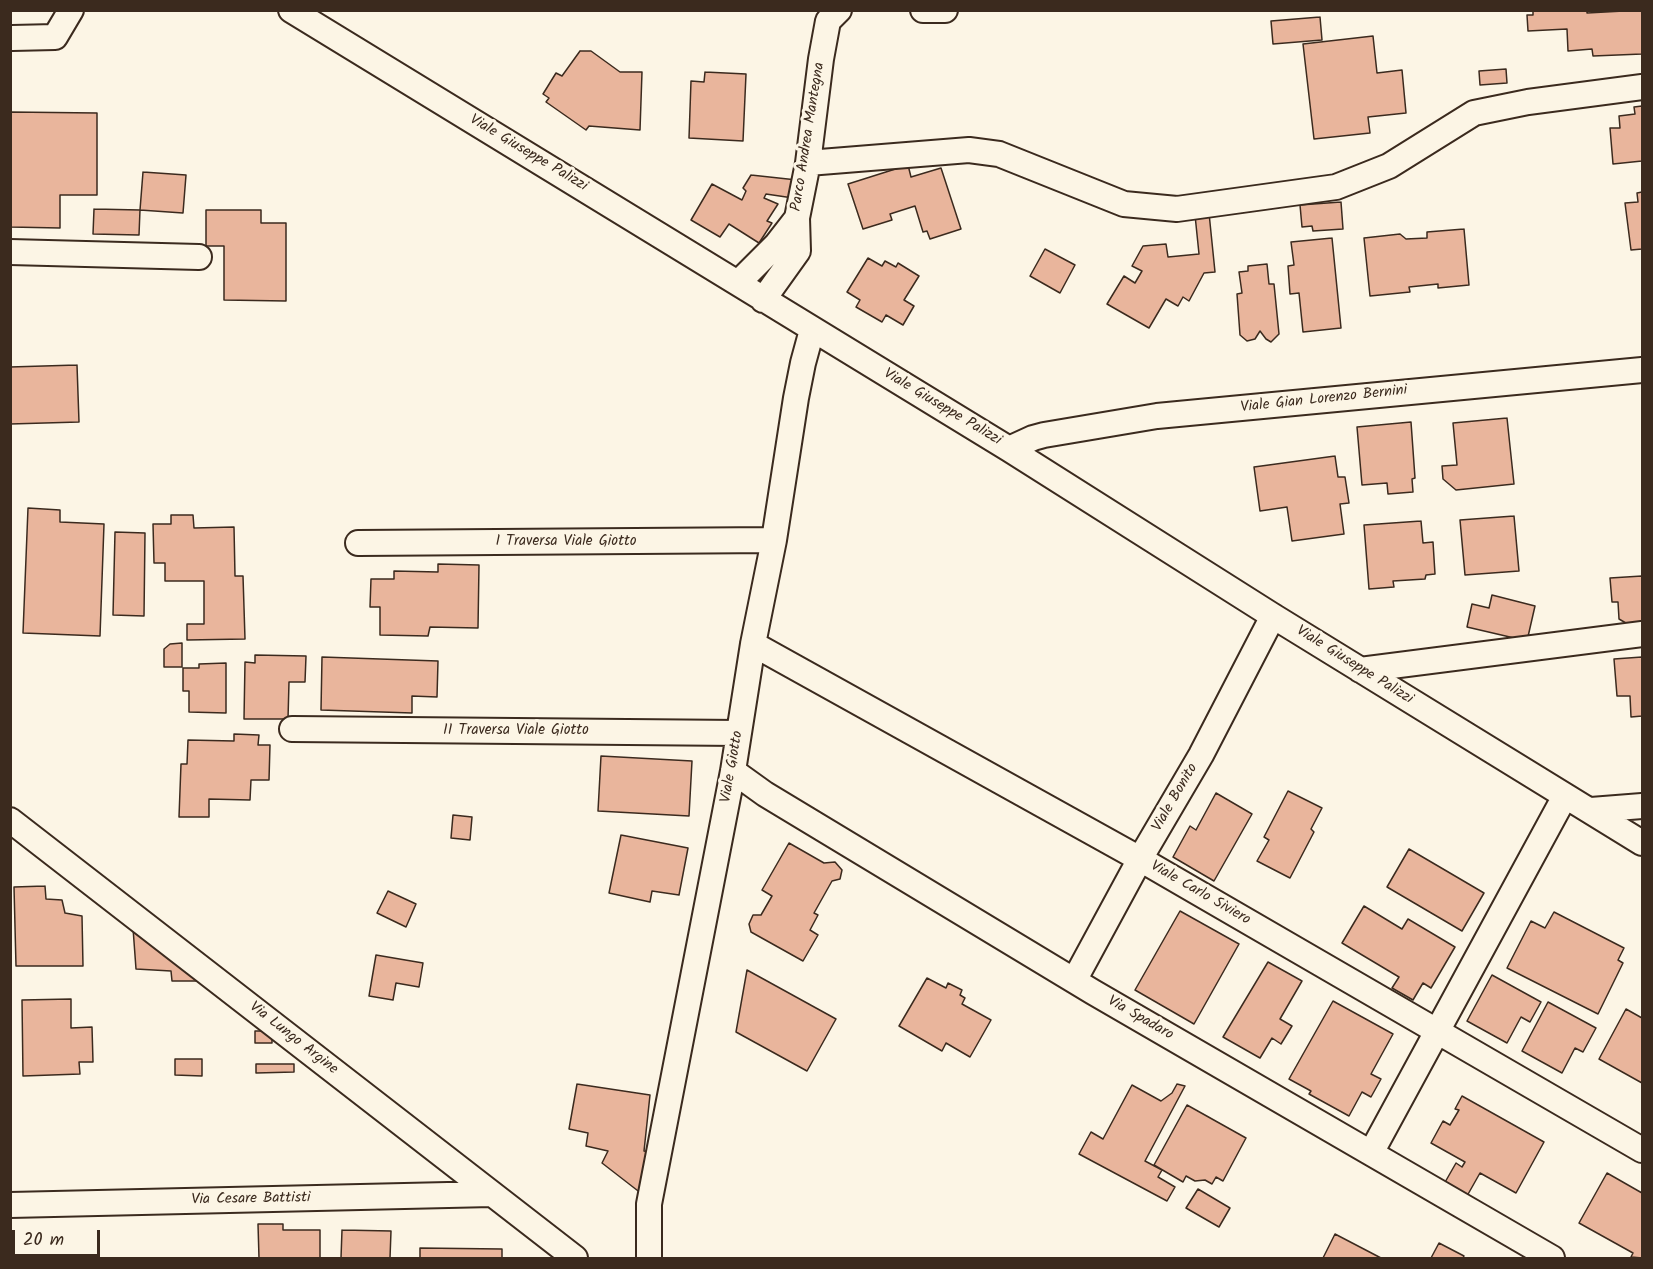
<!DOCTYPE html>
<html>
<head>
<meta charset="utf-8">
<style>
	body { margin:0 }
	#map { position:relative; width:1653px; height:1269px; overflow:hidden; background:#fcf5e5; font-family:Kalam,sans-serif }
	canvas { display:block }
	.frame { position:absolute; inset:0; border:12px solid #3b2a1e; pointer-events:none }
	.scale { position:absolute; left:12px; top:1230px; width:88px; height:27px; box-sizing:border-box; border:3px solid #3b2a1e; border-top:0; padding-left:8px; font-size:18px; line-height:21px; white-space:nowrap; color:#3b2a1e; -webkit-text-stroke:4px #fcf5e5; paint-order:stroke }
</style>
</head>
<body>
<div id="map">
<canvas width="1653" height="1269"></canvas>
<div class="frame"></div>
<div class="scale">20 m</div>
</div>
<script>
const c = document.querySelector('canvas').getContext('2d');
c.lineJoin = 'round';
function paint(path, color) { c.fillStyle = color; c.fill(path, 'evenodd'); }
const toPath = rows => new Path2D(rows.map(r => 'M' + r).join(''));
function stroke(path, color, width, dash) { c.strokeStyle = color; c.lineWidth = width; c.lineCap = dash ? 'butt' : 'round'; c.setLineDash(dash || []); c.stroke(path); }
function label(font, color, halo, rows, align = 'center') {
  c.font = font + ' Kalam,sans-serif'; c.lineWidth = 6; c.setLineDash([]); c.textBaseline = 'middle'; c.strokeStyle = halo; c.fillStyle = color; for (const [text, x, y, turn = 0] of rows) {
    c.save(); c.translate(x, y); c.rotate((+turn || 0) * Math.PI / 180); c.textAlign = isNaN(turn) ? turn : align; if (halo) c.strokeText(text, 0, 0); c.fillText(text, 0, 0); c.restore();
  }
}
const building = toPath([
	[1533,10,1587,10,1587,13,1642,10,1642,54,1593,56,1592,49,1568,51,1567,29,1528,31,1527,15,1533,15,1533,10],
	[1320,17,1322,40,1273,44,1271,21,1320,17],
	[1373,36,1377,73,1402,70,1406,113,1368,117,1370,133,1314,139,1303,44,1373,36],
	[580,51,591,51,620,72,642,72,640,130,589,126,586,130,546,102,549,98,543,94,556,73,562,76,580,51],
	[1506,69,1507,83,1480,85,1479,71,1506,69],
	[705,72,746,74,743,141,689,138,691,81,704,82,705,72],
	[1642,106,1642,161,1613,164,1610,128,1620,128,1619,116,1635,114,1634,107,1642,106],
	[10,112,97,113,97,195,60,195,60,228,10,227,10,112],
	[908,165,911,177,941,168,961,229,930,239,927,231,923,232,915,206,890,214,892,220,863,229,848,184,908,165],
	[143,172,186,175,183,213,140,210,143,172],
	[751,175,797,180,793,198,766,194,764,198,778,204,767,221,772,223,759,243,729,224,720,237,691,220,712,184,742,200,746,191,743,188,751,175],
	[1642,192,1642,249,1631,250,1625,203,1638,202,1637,193,1642,192],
	[1341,202,1343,229,1313,231,1312,226,1302,227,1300,205,1341,202],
	[94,209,140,210,139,235,93,234,94,209],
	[206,210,261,210,261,223,286,223,286,301,224,300,224,246,206,246,206,210],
	[1209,213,1215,272,1204,273,1189,301,1183,297,1178,306,1166,299,1149,328,1107,304,1124,276,1135,283,1142,271,1132,266,1143,246,1166,244,1168,257,1199,254,1195,215,1209,213],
	[1464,229,1469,285,1438,288,1438,284,1409,287,1410,292,1370,296,1364,238,1400,234,1406,239,1427,238,1427,232,1464,229],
	[1332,238,1341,328,1303,332,1299,293,1290,294,1288,266,1294,265,1291,242,1332,238],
	[1045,249,1075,265,1060,293,1030,276,1045,249],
	[868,258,882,266,885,261,896,267,898,263,919,276,904,300,914,306,903,325,886,315,882,322,856,307,860,300,847,292,868,258],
	[1267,264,1269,284,1274,284,1279,334,1271,342,1266,339,1260,331,1255,339,1247,341,1240,335,1237,294,1242,293,1239,272,1248,271,1248,266,1267,264],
	[77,365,79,422,10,424,10,367,77,365],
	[1507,418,1514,484,1456,490,1443,479,1442,466,1457,465,1453,423,1507,418],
	[1411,422,1415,478,1412,479,1413,492,1388,494,1387,483,1362,485,1357,427,1411,422],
	[1335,456,1338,477,1345,477,1349,503,1340,504,1344,534,1292,541,1287,507,1260,511,1254,467,1335,456],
	[28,508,60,510,60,522,104,524,100,636,23,633,28,508],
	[171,515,193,515,194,528,234,527,235,576,243,576,245,639,187,640,187,624,204,624,204,581,165,581,165,563,154,563,153,524,171,524,171,515],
	[1514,516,1519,571,1465,575,1460,520,1514,516],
	[1421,521,1423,543,1433,542,1435,574,1426,575,1425,579,1393,581,1394,587,1369,589,1364,525,1421,521],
	[115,532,145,533,144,616,113,615,115,532],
	[438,564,479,565,478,628,430,627,428,636,380,635,380,607,370,607,371,579,394,579,394,571,438,572,438,564],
	[1642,576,1642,625,1631,626,1619,619,1618,602,1612,602,1610,578,1642,576],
	[1492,595,1535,606,1527,641,1467,627,1472,604,1489,608,1492,595],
	[182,643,182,667,164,667,164,649,170,644,182,643],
	[255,655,306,656,305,682,289,682,288,719,244,719,245,662,255,663,255,655],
	[322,657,438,661,437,697,412,696,412,713,321,710,322,657],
	[1642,657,1642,716,1631,717,1630,696,1617,696,1614,659,1642,657],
	[226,663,226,713,189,712,189,691,183,691,183,668,199,668,199,664,226,663],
	[234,734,259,735,258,745,270,745,269,780,251,780,250,800,209,799,209,817,179,817,181,764,187,764,188,740,234,741,234,734],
	[601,756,692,761,689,816,598,811,601,756],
	[1288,791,1322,808,1311,829,1314,832,1290,878,1257,861,1269,840,1264,837,1288,791],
	[1216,793,1252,814,1214,881,1173,857,1190,826,1196,830,1216,793],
	[453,815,472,817,470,840,451,838,453,815],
	[621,835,688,848,679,895,652,891,650,902,609,893,621,835],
	[789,843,824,863,835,862,842,870,840,879,832,881,814,913,818,915,810,930,818,935,803,961,751,932,749,924,753,915,761,915,772,896,762,890,789,843],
	[1409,849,1484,893,1462,931,1387,887,1409,849],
	[45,886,46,899,62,900,65,913,82,916,83,966,16,966,14,887,45,886],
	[388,891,416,904,406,927,377,913,388,891],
	[1364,906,1402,929,1408,919,1455,947,1431,988,1423,983,1413,1000,1392,988,1399,977,1342,943,1364,906],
	[1180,911,1239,944,1194,1024,1135,990,1180,911],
	[1554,912,1624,948,1618,960,1623,963,1598,1014,1507,968,1531,921,1545,928,1554,912],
	[133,928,204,981,172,981,171,971,136,969,133,928],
	[376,955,423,963,419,987,396,983,393,1000,369,996,376,955],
	[1268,962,1302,981,1280,1019,1292,1026,1281,1044,1272,1038,1260,1058,1223,1037,1268,962],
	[747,970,836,1019,807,1071,736,1032,747,970],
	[1492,975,1541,1002,1530,1022,1521,1017,1507,1043,1467,1021,1492,975],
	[927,978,946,988,948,983,962,990,960,995,965,998,962,1004,991,1020,970,1057,946,1043,942,1051,899,1026,927,978],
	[71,999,71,1028,92,1027,93,1062,79,1062,80,1074,23,1076,22,1000,71,999],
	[1333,1001,1393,1034,1371,1074,1381,1079,1371,1097,1362,1092,1349,1116,1309,1094,1311,1091,1289,1079,1333,1001],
	[1548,1002,1596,1028,1583,1052,1575,1048,1562,1073,1522,1051,1548,1002],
	[1626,1009,1642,1018,1642,1083,1599,1059,1626,1009],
	[255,1031,272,1031,272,1043,255,1043,255,1031],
	[175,1059,202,1059,202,1076,175,1075,175,1059],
	[256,1064,294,1064,294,1072,256,1073,256,1064],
	[577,1084,650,1095,644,1151,649,1152,642,1194,602,1163,608,1151,586,1146,588,1133,569,1129,577,1084],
	[1177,1084,1185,1086,1145,1161,1162,1170,1158,1177,1175,1187,1167,1201,1079,1154,1091,1132,1103,1139,1132,1085,1161,1101,1172,1093,1177,1084],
	[1462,1096,1544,1142,1516,1193,1480,1173,1467,1196,1444,1184,1456,1163,1462,1167,1465,1162,1431,1143,1443,1121,1450,1125,1459,1110,1455,1109,1462,1096],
	[1187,1105,1246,1138,1223,1181,1216,1177,1212,1184,1205,1180,1195,1181,1186,1176,1183,1182,1154,1165,1187,1105],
	[1607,1173,1642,1193,1642,1258,1631,1257,1633,1253,1579,1223,1607,1173],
	[1198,1189,1230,1208,1219,1227,1186,1208,1198,1189],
	[258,1224,283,1224,283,1230,320,1230,320,1258,259,1258,258,1224],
	[342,1230,391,1231,390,1258,341,1258,342,1230],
	[1335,1234,1381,1258,1323,1258,1335,1234],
	[1439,1243,1464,1256,1463,1258,1431,1258,1439,1243],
	[420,1248,502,1249,502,1258,420,1258,420,1248]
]);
paint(building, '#e9b59c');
stroke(building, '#3b2a1e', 1.5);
const minor = toPath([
	[291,10,1009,449,1273,616,1642,843],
	[923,10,945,10],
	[12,38,55,37,71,10],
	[808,163,969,150,999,154,1124,204,1177,209,1336,187,1389,166,1474,113,1528,102,1642,87],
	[10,252,199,257],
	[739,282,776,245,797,218,808,163,821,59,828,21,839,10],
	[763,300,798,251,797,218],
	[1009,449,1033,438,1044,435,1157,416,1642,370],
	[358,543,774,540],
	[753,644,1140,859,1642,1150],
	[1360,670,1642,634],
	[292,729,739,733],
	[733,771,765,794,1093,992,1552,1258],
	[1591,810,1642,806],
	[10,820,575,1258],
	[1075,979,1140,859,1201,755,1273,616],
	[1371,1153,1565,796],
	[10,1205,492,1194],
	[649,1258,649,1204,733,771,753,644,774,540,796,398,803,363,812,330]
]);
stroke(minor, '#3b2a1e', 28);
stroke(minor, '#fcf5e5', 24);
label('15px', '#3b2a1e', '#fcf5e5', [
	["Parco Andrea Mantegna",809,137,-81],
	["Viale Giuseppe Palizzi",528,154,31],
	["Viale Gian Lorenzo Bernini",1324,400,-6],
	["Viale Giuseppe Palizzi",942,408,31],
	["I Traversa Viale Giotto",566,542],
	["Viale Giuseppe Palizzi",1354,666,32],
	["II Traversa Viale Giotto",516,731],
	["Viale Giotto",733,767,-80],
	["Viale Bonito",1176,798,-60],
	["Viale Carlo Siviero",1200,894,30],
	["Via Spadaro",1140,1019,30],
	["Via Lungo Argine",293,1039,38],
	["Via Cesare Battisti",251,1200,-1]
]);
</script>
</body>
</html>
